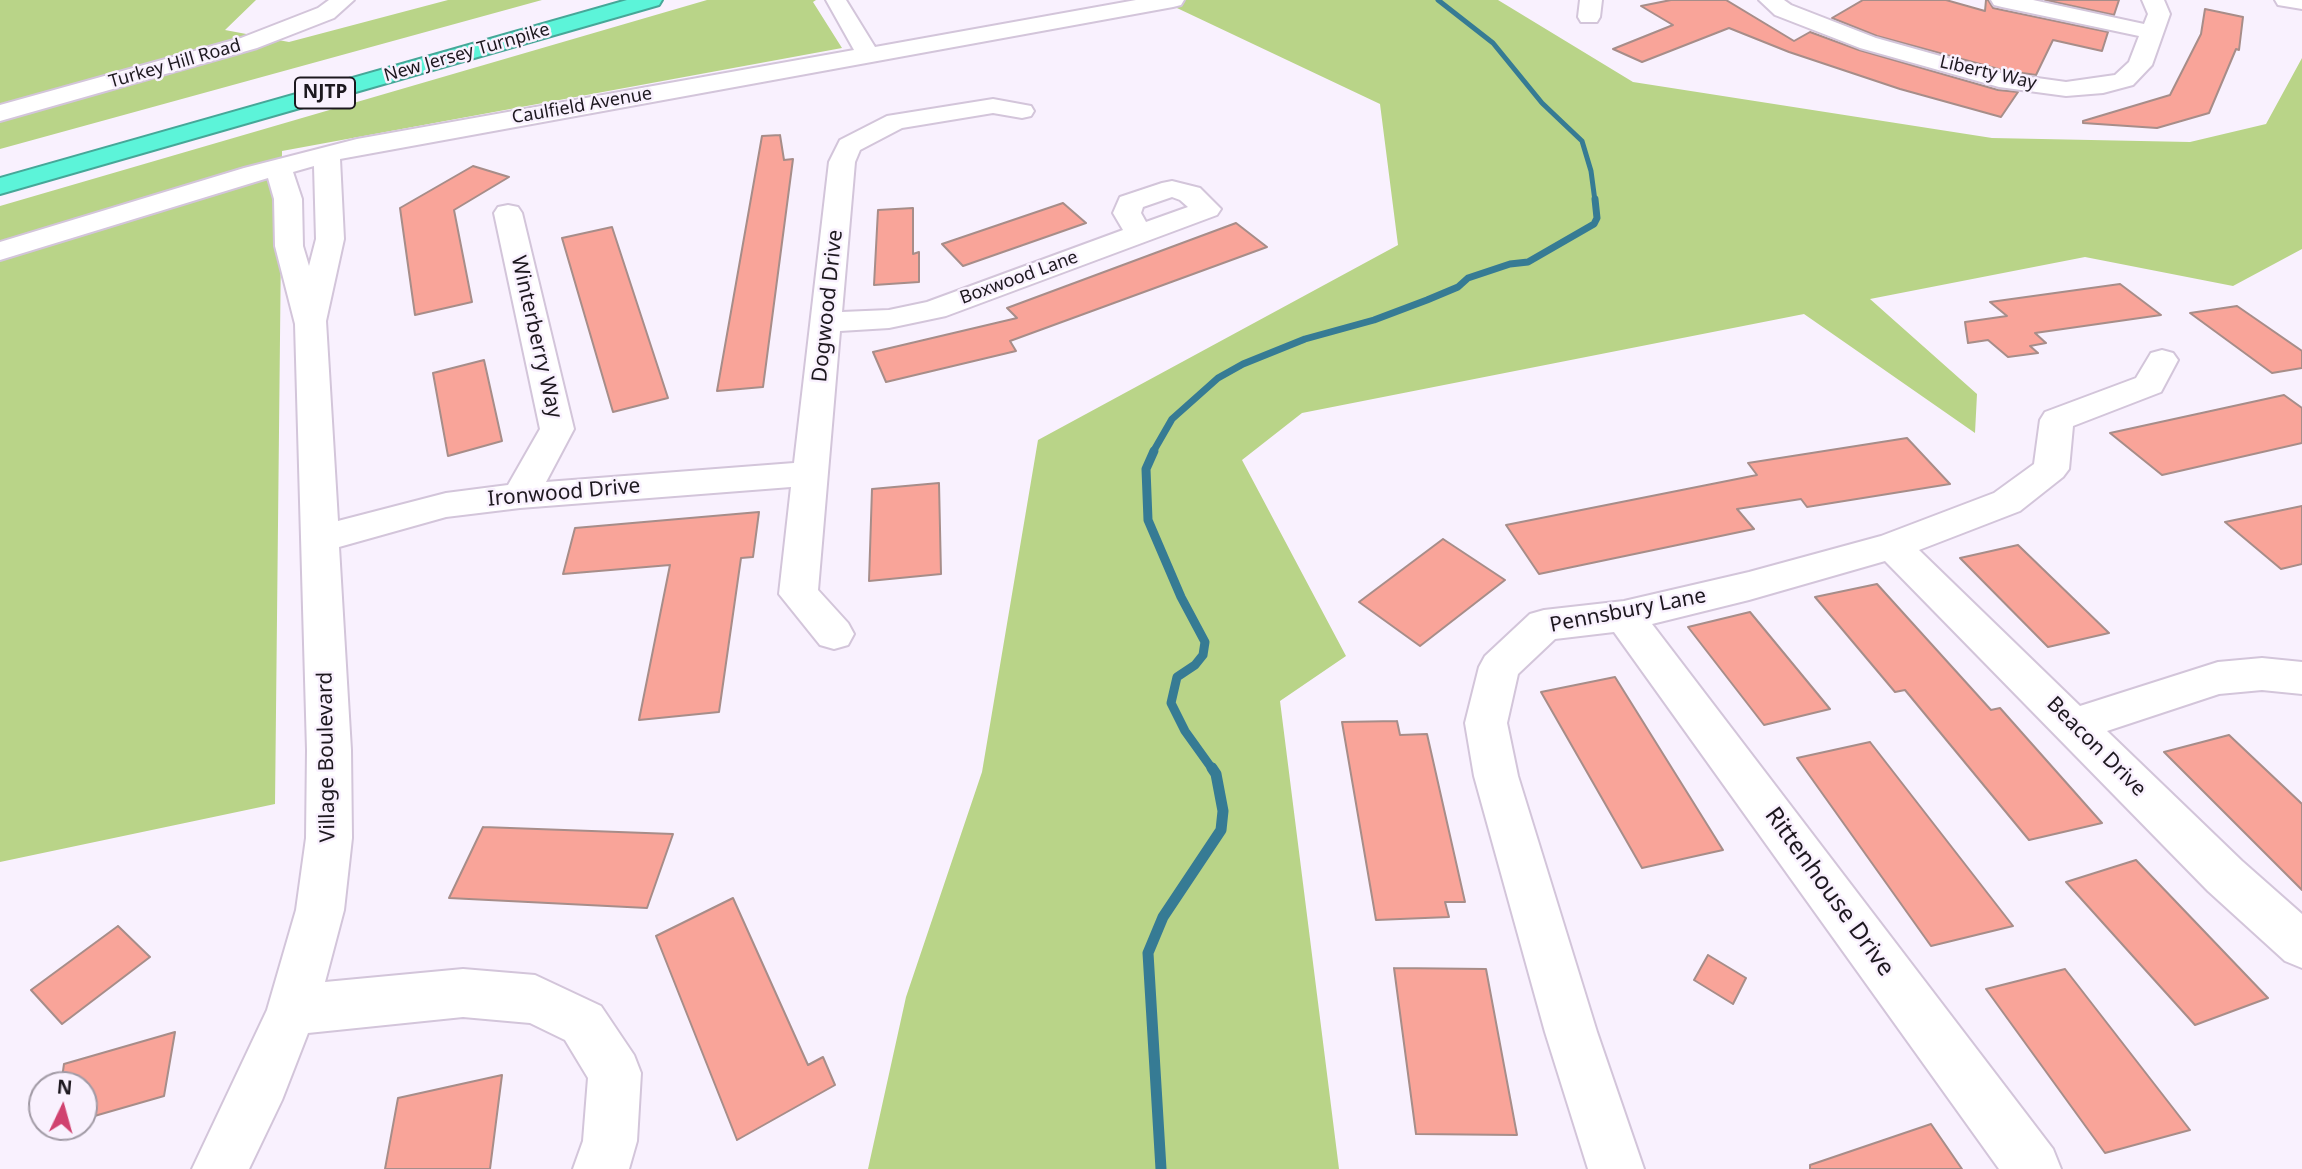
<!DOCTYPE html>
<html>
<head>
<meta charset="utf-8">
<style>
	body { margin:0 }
	#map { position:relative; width:2302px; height:1169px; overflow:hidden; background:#f9f1fe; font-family:"Noto Sans",sans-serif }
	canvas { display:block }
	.north { position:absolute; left:28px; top:1071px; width:70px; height:70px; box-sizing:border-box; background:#f9f1fe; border:2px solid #a19aa5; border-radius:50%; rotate:5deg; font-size:19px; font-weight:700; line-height:28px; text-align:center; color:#1d181f }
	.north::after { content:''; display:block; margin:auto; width:24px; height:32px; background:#d0426f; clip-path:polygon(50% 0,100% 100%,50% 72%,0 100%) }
</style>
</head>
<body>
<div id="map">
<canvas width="2302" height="1169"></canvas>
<div class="north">N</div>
</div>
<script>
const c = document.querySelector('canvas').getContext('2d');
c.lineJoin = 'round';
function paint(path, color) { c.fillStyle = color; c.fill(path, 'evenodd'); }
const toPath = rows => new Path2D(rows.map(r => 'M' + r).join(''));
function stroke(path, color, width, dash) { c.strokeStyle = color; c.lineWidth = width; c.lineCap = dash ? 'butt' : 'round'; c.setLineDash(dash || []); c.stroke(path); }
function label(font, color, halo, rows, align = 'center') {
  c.font = font + ' "Noto Sans",sans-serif'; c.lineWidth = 5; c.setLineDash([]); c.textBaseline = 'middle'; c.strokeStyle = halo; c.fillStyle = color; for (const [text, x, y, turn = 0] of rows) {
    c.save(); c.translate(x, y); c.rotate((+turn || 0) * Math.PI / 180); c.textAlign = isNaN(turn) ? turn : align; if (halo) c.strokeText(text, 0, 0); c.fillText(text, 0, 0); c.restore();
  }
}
paint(toPath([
	[0,0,256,0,225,30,289,42,448,0,542,0,0,149],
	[707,0,816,0,813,2,842,48,282,151,275,804,0,862,0,206],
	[1160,0,1498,0,1633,82,1992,138,2190,142,2266,124,2302,58,2302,249,2233,286,2085,257,1870,299,1977,394,1975,433,1804,314,1302,413,1242,460,1346,656,1280,701,1339,1169,868,1169,906,997,982,772,1038,440,1398,245,1380,104]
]), '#b9d488');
stroke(toPath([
	[1438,0,1493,43,1542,103,1582,141,1591,171,1595,201]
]), '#367b94', 5);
stroke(toPath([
	[1153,452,1172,419,1218,378,1243,364,1305,339,1374,320,1427,300,1458,287,1468,278,1510,264,1528,262,1594,224,1597,218,1595,199]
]), '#367b94', 7);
stroke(toPath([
	[1154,451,1146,469,1148,520,1181,597,1205,642,1203,655,1195,665,1177,677,1171,703,1185,731,1213,770]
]), '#367b94', 9);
stroke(toPath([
	[1161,1169,1148,953,1163,917,1221,830,1223,811,1216,774,1212,768]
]), '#367b94', 11);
const building = toPath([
	[1671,0,1726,0,1794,41,1810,32,1859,50,1998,90,2018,92,2001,117,1900,89,1789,52,1729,28,1642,62,1613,49,1673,25,1641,6,1671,0],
	[1863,0,1946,0,1985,11,1986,0,1988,0,1993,8,2108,32,2102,51,2053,40,2036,75,2002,70,1877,36,1832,18,1863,0],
	[2045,0,2119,0,2114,15,2045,0],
	[2205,9,2243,17,2239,50,2236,49,2209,113,2157,128,2083,123,2083,121,2170,95,2201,34,2205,9],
	[780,135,784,160,793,159,763,387,717,391,762,136,780,135],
	[473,166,509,177,454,210,472,302,415,315,400,208,473,166],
	[1063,203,1086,223,963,266,942,244,1063,203],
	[913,208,913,254,919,252,919,282,874,285,878,210,913,208],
	[1236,223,1267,247,1010,341,1016,351,886,382,873,352,1017,318,1007,308,1236,223],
	[612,227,668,398,613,412,562,238,612,227],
	[2120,284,2161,315,2035,333,2046,343,2030,346,2038,353,2008,357,1988,340,1968,343,1965,322,2007,316,1990,302,2120,284],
	[2237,306,2302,351,2302,368,2272,373,2190,313,2237,306],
	[484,360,502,441,448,456,433,373,484,360],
	[2284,395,2302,408,2302,443,2162,475,2110,433,2284,395],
	[1907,438,1950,484,1807,507,1801,499,1737,509,1754,529,1539,574,1506,525,1757,475,1748,463,1907,438],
	[939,483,941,574,869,581,872,489,939,483],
	[2302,506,2302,564,2281,569,2225,522,2302,506],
	[759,512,753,557,741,558,719,712,639,720,670,565,563,574,575,528,759,512],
	[1443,539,1505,580,1420,646,1359,602,1443,539],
	[2018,545,2109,633,2048,647,1960,558,2018,545],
	[1877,584,1991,710,2000,708,2102,823,2029,840,1905,690,1895,692,1815,597,1877,584],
	[1750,612,1830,709,1764,725,1688,627,1750,612],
	[1615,677,1723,850,1642,868,1541,692,1615,677],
	[1397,721,1400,735,1427,734,1465,902,1445,902,1449,917,1376,920,1342,722,1397,721],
	[2229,735,2302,804,2302,890,2164,752,2229,735],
	[1870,742,2013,926,1931,946,1797,758,1870,742],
	[483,827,673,834,647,908,449,898,483,827],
	[2136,860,2268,998,2195,1025,2066,882,2136,860],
	[733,898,808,1065,823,1057,835,1085,737,1140,656,936,733,898],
	[118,926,150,957,62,1024,31,990,118,926],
	[1708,955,1746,978,1733,1004,1694,980,1708,955],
	[1394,968,1486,969,1517,1135,1416,1134,1394,968],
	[2065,969,2190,1130,2105,1153,1986,989,2065,969],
	[175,1032,164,1096,84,1119,84,1085,61,1085,64,1064,175,1032],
	[502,1075,490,1169,385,1169,398,1098,502,1075],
	[1931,1124,1962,1169,1810,1169,1810,1165,1931,1124]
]);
paint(building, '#f9a499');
stroke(building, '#a78d89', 2);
const minor = toPath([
	[329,0,354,0,334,18,257,48,0,121,0,105,241,38,318,8,329,0],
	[826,0,846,0,875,47,1136,0,1184,0,1181,5,1173,7,340,159,344,239,326,321,338,521,446,493,508,485,540,429,494,213,498,207,508,205,518,207,522,213,574,429,546,482,794,463,829,162,840,140,887,116,993,99,1031,106,1034,111,1031,116,1022,118,993,113,902,128,860,150,855,162,842,312,889,310,927,302,1123,230,1113,213,1120,197,1162,183,1172,181,1200,188,1221,209,1217,215,946,316,889,328,840,331,818,590,848,623,854,634,848,645,834,649,820,645,779,594,791,487,520,508,446,517,339,547,351,750,352,838,344,910,325,982,463,969,535,975,601,1006,634,1055,641,1073,637,1141,629,1169,573,1169,583,1141,588,1078,565,1040,530,1023,463,1017,308,1033,282,1100,249,1169,192,1169,267,1010,296,910,306,838,307,750,295,324,275,246,274,199,268,178,0,260,0,242,244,168,357,139,854,50,826,0],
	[314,166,316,239,309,266,303,246,302,199,293,172,314,166],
	[1172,197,1180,200,1188,207,1146,222,1141,213,1143,207,1172,197],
	[1580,0,1602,0,1600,17,1597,22,1581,22,1578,17,1580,0],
	[1759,0,1784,0,1791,5,1876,38,2001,73,2066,82,2115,75,2129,62,2139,36,2002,7,1994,5,1991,0,2033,0,2144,24,2148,14,2142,0,2164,0,2170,14,2152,65,2133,85,2103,93,2066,96,1999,87,1860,48,1775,15,1759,0],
	[2275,0,2302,0,2302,9,2278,5,2275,0],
	[2162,350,2173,353,2178,360,2161,392,2073,426,2069,469,2063,477,2020,511,1919,550,2080,706,2218,662,2262,658,2302,662,2302,694,2262,690,2219,694,2107,731,2242,861,2302,914,2302,968,2285,961,2208,891,1885,561,1749,600,1652,624,2053,1149,2061,1169,1999,1169,1614,632,1555,639,1518,674,1507,723,1518,776,1597,1032,1644,1169,1588,1169,1545,1032,1474,776,1465,723,1479,667,1485,656,1530,614,1544,610,1624,601,1749,572,1881,536,1994,493,2034,464,2040,420,2045,412,2136,378,2151,353,2162,350]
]);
const highway = toPath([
	[627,0,662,0,659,5,0,194,0,178,627,0]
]);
stroke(minor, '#d3c5da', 4);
stroke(highway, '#46a798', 4);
paint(minor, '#fff');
paint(highway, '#5cf4d9');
label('18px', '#1d181f', '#f9f1fe', [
	["New Jersey Turnpike",467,53,-16],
	["Turkey Hill Road",175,64,-16],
	["Liberty Way",1988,73,13],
	["Caulfield Avenue",582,106,-10],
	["Boxwood Lane",1019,278,-20]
]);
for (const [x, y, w] of [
	[325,93,60]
]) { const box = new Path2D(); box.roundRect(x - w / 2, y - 15.5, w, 31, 5); c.fillStyle = '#f9f1fe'; c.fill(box); stroke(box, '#1d181f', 2); }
label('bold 19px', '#1d181f', null, [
	["NJTP",325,93]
]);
label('21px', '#1d181f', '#f9f1fe', [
	["Dogwood Drive",828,306,-84],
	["Winterberry Way",536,337,77],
	["Ironwood Drive",564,493,-5],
	["Pennsbury Lane",1628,611,-11],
	["Beacon Drive",2096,747,45],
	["Village Boulevard",327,757,-91]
]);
label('24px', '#1d181f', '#f9f1fe', [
	["Rittenhouse Drive",1829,892,54]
]);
</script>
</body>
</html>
